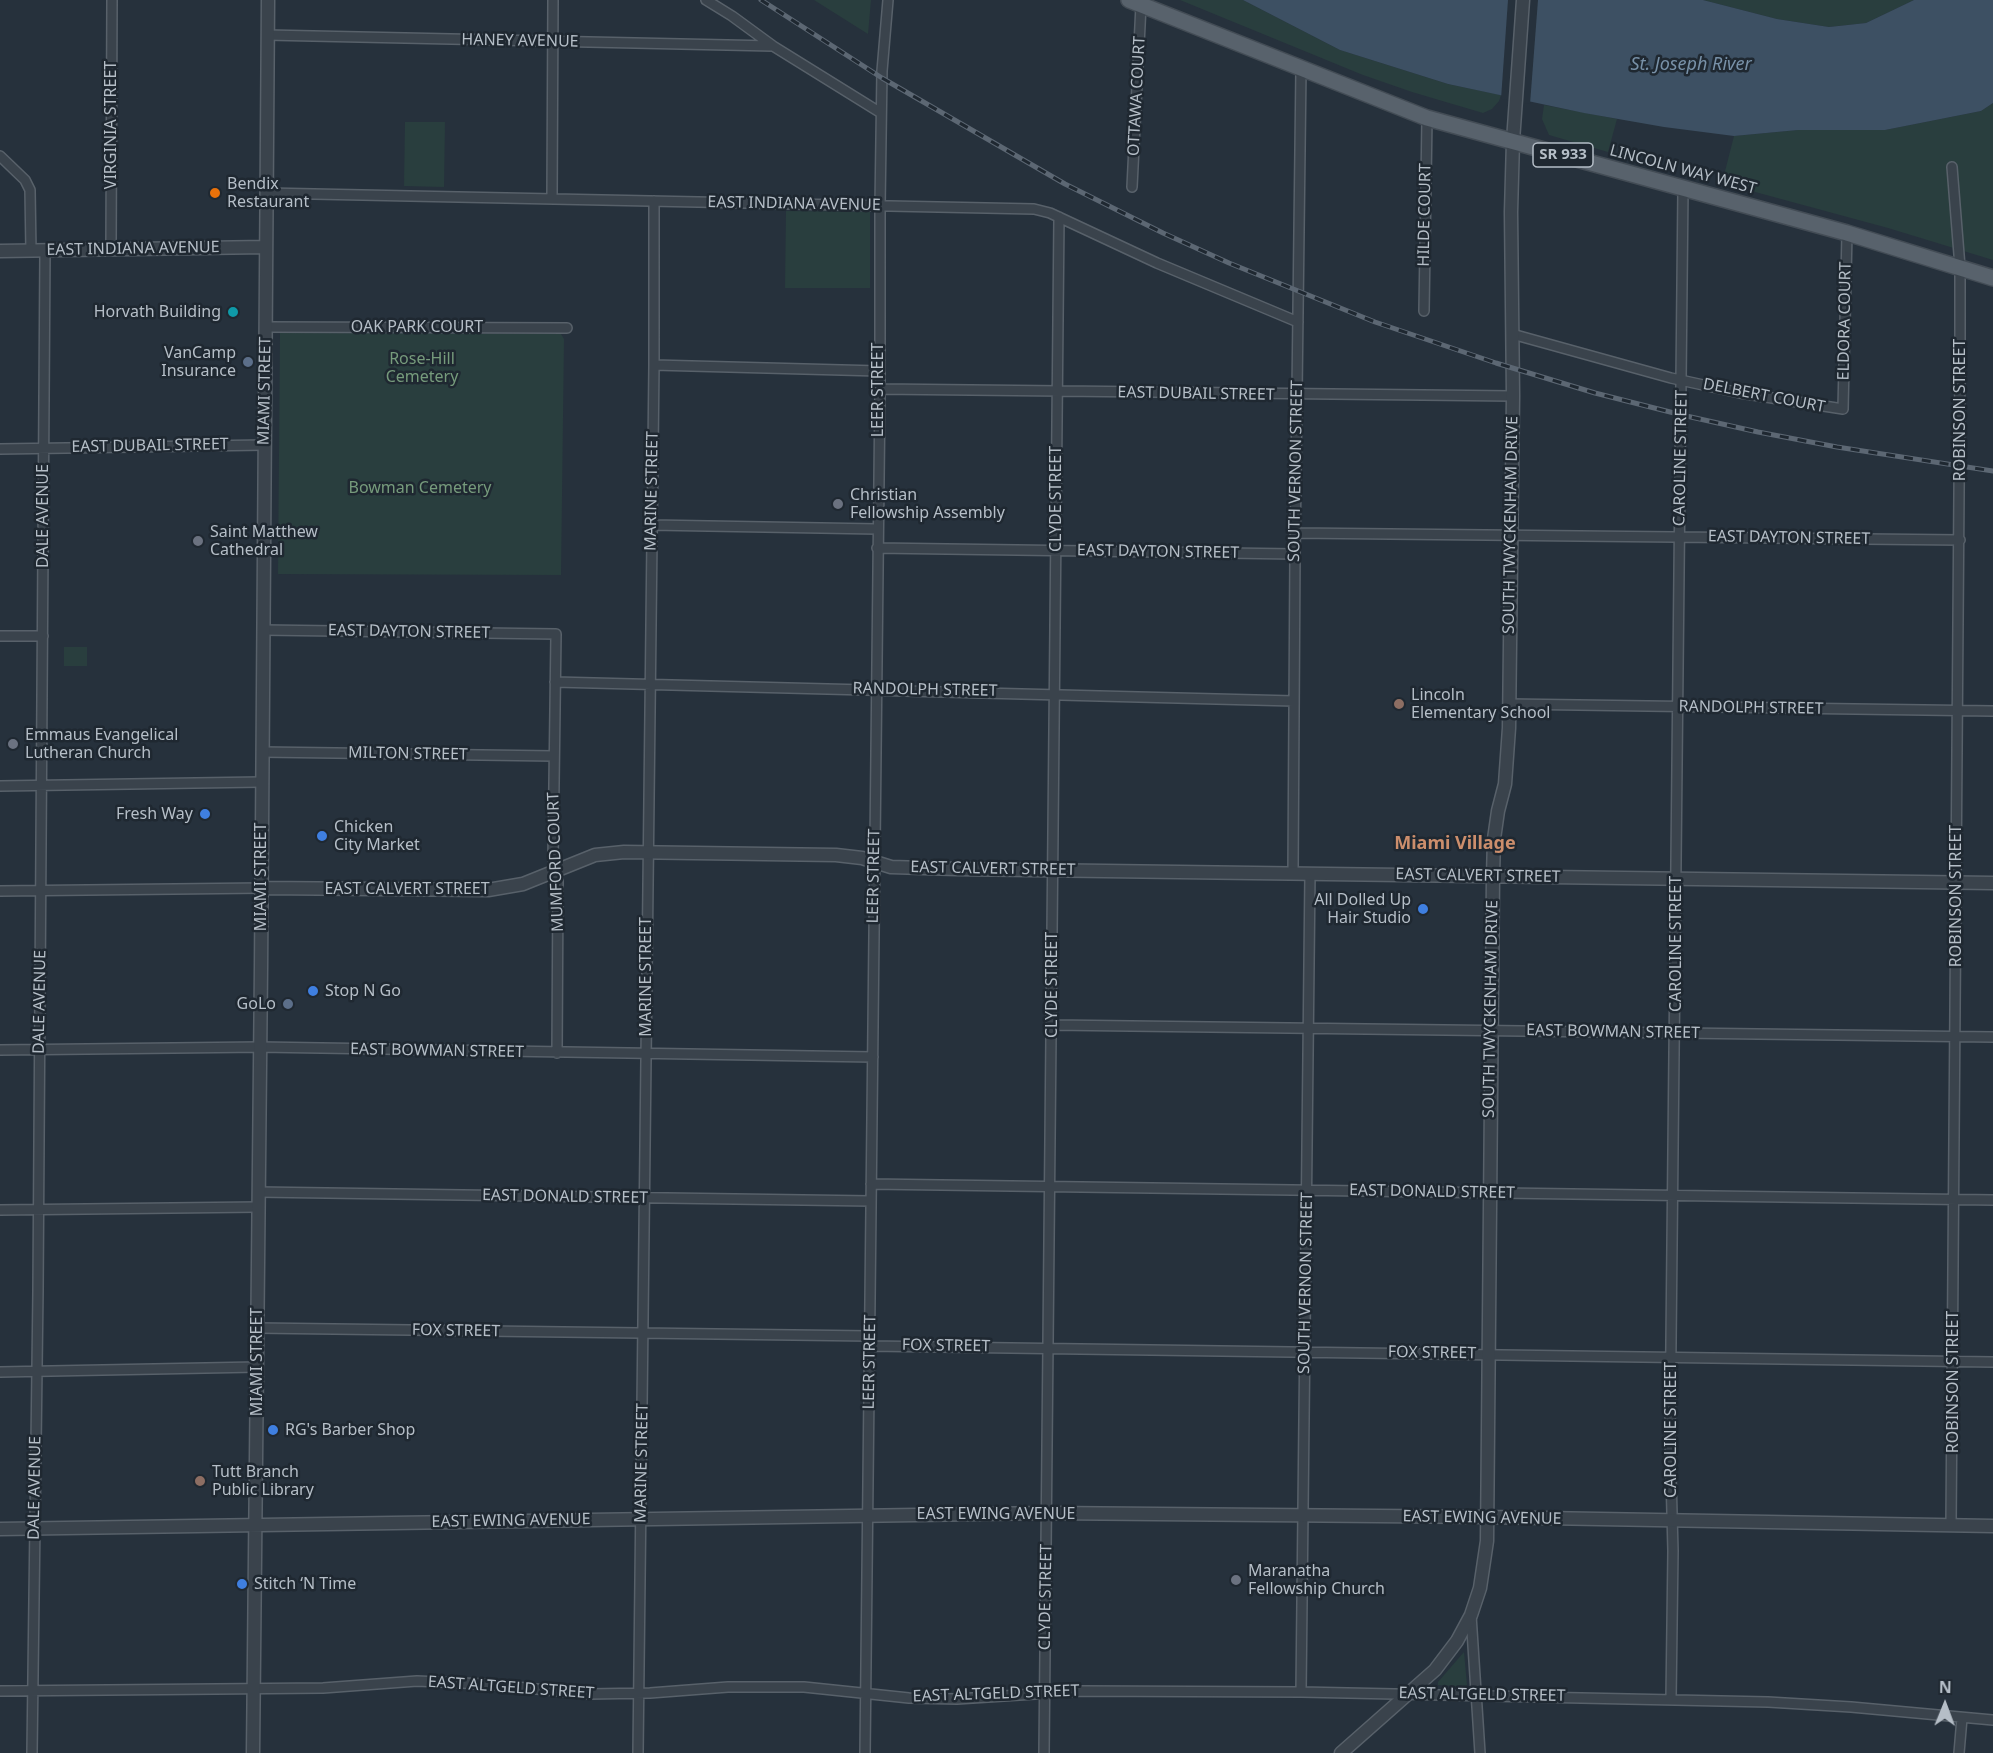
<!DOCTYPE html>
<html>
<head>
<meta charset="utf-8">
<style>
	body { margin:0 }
	#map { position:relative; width:1993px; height:1753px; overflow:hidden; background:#26313c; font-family:"Noto Sans",sans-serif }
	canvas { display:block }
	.north { position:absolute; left:1915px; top:1675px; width:60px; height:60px; -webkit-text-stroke:4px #1f2831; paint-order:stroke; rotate:1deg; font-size:16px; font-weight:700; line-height:24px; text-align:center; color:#b5bec7 }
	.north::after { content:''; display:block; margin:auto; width:21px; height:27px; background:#b5bec7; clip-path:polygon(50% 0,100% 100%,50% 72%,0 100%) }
</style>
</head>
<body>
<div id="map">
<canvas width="1993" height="1753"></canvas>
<div class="north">N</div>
</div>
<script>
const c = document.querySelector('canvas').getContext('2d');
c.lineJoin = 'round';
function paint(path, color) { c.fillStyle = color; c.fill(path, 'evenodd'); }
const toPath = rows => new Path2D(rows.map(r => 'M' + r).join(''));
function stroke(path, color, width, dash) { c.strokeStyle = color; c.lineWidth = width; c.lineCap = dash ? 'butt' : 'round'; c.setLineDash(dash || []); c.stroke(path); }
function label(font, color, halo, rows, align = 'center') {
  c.font = font + ' "Noto Sans",sans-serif'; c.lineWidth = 5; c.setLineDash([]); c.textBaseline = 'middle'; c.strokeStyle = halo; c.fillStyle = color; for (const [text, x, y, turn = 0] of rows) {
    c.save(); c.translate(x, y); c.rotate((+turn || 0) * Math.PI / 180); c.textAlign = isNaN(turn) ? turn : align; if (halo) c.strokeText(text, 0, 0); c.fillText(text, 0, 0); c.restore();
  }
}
paint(toPath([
	[814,0,871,0,868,34],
	[1180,0,1243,0,1340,50,1448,84,1501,95,1499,101,1492,109,1483,113,1412,92,1363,75],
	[1703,0,1914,0,1866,23,1829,27,1777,19],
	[1993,103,1993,260,1888,228,1722,183,1734,136,1798,130,1885,130,1981,111],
	[1544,105,1617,119,1608,152,1549,135,1542,119],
	[405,122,445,122,444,187,404,186],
	[786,211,870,212,870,288,785,288],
	[280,333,561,334,564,339,561,575,278,574],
	[64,647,87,647,87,666,64,666],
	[1464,1652,1467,1685,1465,1687,1438,1685,1438,1682]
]), '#293e3e');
paint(toPath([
	[1243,0,1703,0,1777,19,1829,27,1866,23,1914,0,1993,0,1993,103,1981,111,1885,130,1798,130,1734,136,1664,127,1584,113,1448,84,1340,50]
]), '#3d5063');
paint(toPath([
	[1508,0,1538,0,1530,104,1501,99]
]), '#26313c');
const minor = toPath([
	[706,0,732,16,773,46,881,113],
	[267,35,773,46],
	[0,156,25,180,30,190,31,251],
	[1132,187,1141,5],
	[266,193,1034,209,1050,213,1157,263,1298,322],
	[552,199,553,0],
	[111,250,112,0],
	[1424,311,1427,118],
	[266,327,567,328],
	[1512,334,1671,378,1740,393,1843,409,1847,233],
	[654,365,879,371],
	[880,389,1513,396],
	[0,449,265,445],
	[652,525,877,529],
	[1295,533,1960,540],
	[877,548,1295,554],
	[263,630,556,634,553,858,558,881,557,1053],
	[0,636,43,636],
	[555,682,1294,701],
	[1509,704,1993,711],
	[262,752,554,756],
	[0,786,261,782],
	[1293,873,1295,554,1301,69],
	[0,891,262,888],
	[1053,1025,1993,1037],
	[0,1050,260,1047,873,1057],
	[871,1184,1993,1200],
	[258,1192,871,1201],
	[0,1210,258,1207],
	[257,1328,870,1336],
	[870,1346,1993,1362],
	[0,1372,257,1367],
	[1951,1525,1960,364,1960,267,1952,167],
	[1471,1615,1480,1753],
	[0,1691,323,1688,417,1681,484,1684,589,1694,650,1693,728,1687,804,1687,909,1698,957,1699,1082,1691,1301,1692,1768,1702,1851,1707,1993,1720],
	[1301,1692,1310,873],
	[1671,1699,1673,1551,1670,1438,1683,189],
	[32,1753,38,1291,45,251],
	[638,1753,654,365,654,201],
	[865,1753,880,389,880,206,882,71,888,0],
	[1044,1753,1059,217],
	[1959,1753,1962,1718]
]);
const tertiary = toPath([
	[0,251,266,247],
	[262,888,488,890,523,884,595,855,624,852,836,855,862,858,891,867,957,869,1993,883],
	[0,1529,1047,1513,1487,1517,1993,1526],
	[253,1753,261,968,268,0],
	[1341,1753,1435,1670,1457,1641,1471,1615,1480,1588,1487,1541,1493,876,1494,839,1498,811,1505,784,1509,728,1513,396,1511,212,1513,141,1523,0]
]);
const primary = toPath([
	[1129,0,1427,118,1847,233,1993,278]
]);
stroke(minor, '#58616a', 12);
stroke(tertiary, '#58616a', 15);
stroke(primary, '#434c55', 18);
stroke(minor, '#3a434c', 9);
stroke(tertiary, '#3a434c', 12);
stroke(primary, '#58626c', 15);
const rail = toPath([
	[761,0,882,78,1065,184,1163,233,1229,263,1375,322,1496,363,1595,393,1682,415,1758,432,1837,447,1993,471]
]);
stroke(rail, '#5c6773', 5);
stroke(rail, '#1f2831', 3, [9]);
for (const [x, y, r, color] of [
	[215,193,6,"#e8710a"],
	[233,312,6,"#0f9aa8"],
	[248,362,6,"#5c6f8a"],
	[838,504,6,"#6b7280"],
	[198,541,6,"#6b7280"],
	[1399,704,6,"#8d6e63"],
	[13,744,6,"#6b7280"],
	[205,814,6,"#3f7fe0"],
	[322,836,6,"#3f7fe0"],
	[1423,909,6,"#3f7fe0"],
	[313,991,6,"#3f7fe0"],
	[288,1004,6,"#5c6f8a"],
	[273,1430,6,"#3f7fe0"],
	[200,1481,6,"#8d6e63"],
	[1236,1580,6,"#6b7280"],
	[242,1584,6,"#3f7fe0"]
]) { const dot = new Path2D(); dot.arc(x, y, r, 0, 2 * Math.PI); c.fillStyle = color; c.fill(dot); stroke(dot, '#1f2831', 2); }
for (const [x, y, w] of [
	[1563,155,60]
]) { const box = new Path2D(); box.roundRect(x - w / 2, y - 12, w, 24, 4.5); c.fillStyle = '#1f2831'; c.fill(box); stroke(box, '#b5bec7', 1.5); }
label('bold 15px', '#b5bec7', null, [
	["SR 933",1563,155]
]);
label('16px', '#b5bec7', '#1f2831', [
	["HANEY AVENUE",520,41,1],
	["OTTAWA COURT",1137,96,-87],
	["VIRGINIA STREET",111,125,-90],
	["LINCOLN WAY WEST",1683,170,15],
	["EAST INDIANA AVENUE",794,204,1],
	["HILDE COURT",1425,215,-89],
	["EAST INDIANA AVENUE",133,249,-1],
	["ELDORA COURT",1845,321,-89],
	["OAK PARK COURT",417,327],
	["LEER STREET",878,390,-90],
	["MIAMI STREET",265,391,-89],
	["EAST DUBAIL STREET",1196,394,1],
	["DELBERT COURT",1764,396,11],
	["ROBINSON STREET",1960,410,-90],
	["EAST DUBAIL STREET",150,446,-1],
	["CAROLINE STREET",1681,458,-89],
	["SOUTH VERNON STREET",1296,471,-89],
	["MARINE STREET",652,491,-89],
	["CLYDE STREET",1056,499,-90],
	["DALE AVENUE",43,516,-90],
	["SOUTH TWYCKENHAM DRIVE",1511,525,-89],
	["EAST DAYTON STREET",1789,538,1],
	["EAST DAYTON STREET",1158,552,1],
	["EAST DAYTON STREET",409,632,1],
	["RANDOLPH STREET",925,690,1],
	["RANDOLPH STREET",1751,708,1],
	["MILTON STREET",408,754,1],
	["MUMFORD COURT",556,862,-92],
	["EAST CALVERT STREET",993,869,1],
	["LEER STREET",874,876,-89],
	["EAST CALVERT STREET",1478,876,1],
	["MIAMI STREET",261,877,-90],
	["EAST CALVERT STREET",407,889],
	["ROBINSON STREET",1956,896,-90],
	["CAROLINE STREET",1676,944,-90],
	["MARINE STREET",646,977,-90],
	["CLYDE STREET",1052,985,-90],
	["DALE AVENUE",40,1002,-89],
	["SOUTH TWYCKENHAM DRIVE",1491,1009,-89],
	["EAST BOWMAN STREET",1613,1032,1],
	["EAST BOWMAN STREET",437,1051,1],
	["EAST DONALD STREET",1432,1192,1],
	["EAST DONALD STREET",565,1197,1],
	["SOUTH VERNON STREET",1306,1283,-89],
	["FOX STREET",456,1331,1],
	["FOX STREET",946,1346,1],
	["FOX STREET",1432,1353,1],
	["MIAMI STREET",257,1362,-90],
	["LEER STREET",870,1362,-89],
	["ROBINSON STREET",1953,1382,-90],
	["CAROLINE STREET",1671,1430,-90],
	["MARINE STREET",642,1463,-89],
	["DALE AVENUE",35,1488,-89],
	["EAST EWING AVENUE",996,1514],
	["EAST EWING AVENUE",1482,1518,1],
	["EAST EWING AVENUE",511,1521,-1],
	["CLYDE STREET",1046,1597,-89],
	["EAST ALTGELD STREET",511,1688,4],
	["EAST ALTGELD STREET",996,1694,-2],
	["EAST ALTGELD STREET",1482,1695,1]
]);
label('16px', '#b5bec7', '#1f2831', [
	["Bendix",227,184],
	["Restaurant",227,202],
	["Horvath Building",221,312,"right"],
	["VanCamp",236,353,"right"],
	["Insurance",236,371,"right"],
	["Christian",850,495],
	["Fellowship Assembly",850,513],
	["Saint Matthew",210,532],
	["Cathedral",210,550],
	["Lincoln",1411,695],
	["Elementary School",1411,713],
	["Emmaus Evangelical",25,735],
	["Lutheran Church",25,753],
	["Fresh Way",193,814,"right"],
	["Chicken",334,827],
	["City Market",334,845],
	["All Dolled Up",1411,900,"right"],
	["Hair Studio",1411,918,"right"],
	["Stop N Go",325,991],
	["GoLo",276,1004,"right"],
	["RG's Barber Shop",285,1430],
	["Tutt Branch",212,1472],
	["Public Library",212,1490],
	["Maranatha",1248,1571],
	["Fellowship Church",1248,1589],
	["Stitch ‘N Time",254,1584]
], 'left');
label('16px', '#769b7c', '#1f2831', [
	["Rose-Hill",422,359],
	["Cemetery",422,377],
	["Bowman Cemetery",420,488]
]);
label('italic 18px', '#7891a8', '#1f2831', [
	["St. Joseph River",1691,65]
]);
label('bold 18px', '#cc8e6c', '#1f2831', [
	["Miami Village",1455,844]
]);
</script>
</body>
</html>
